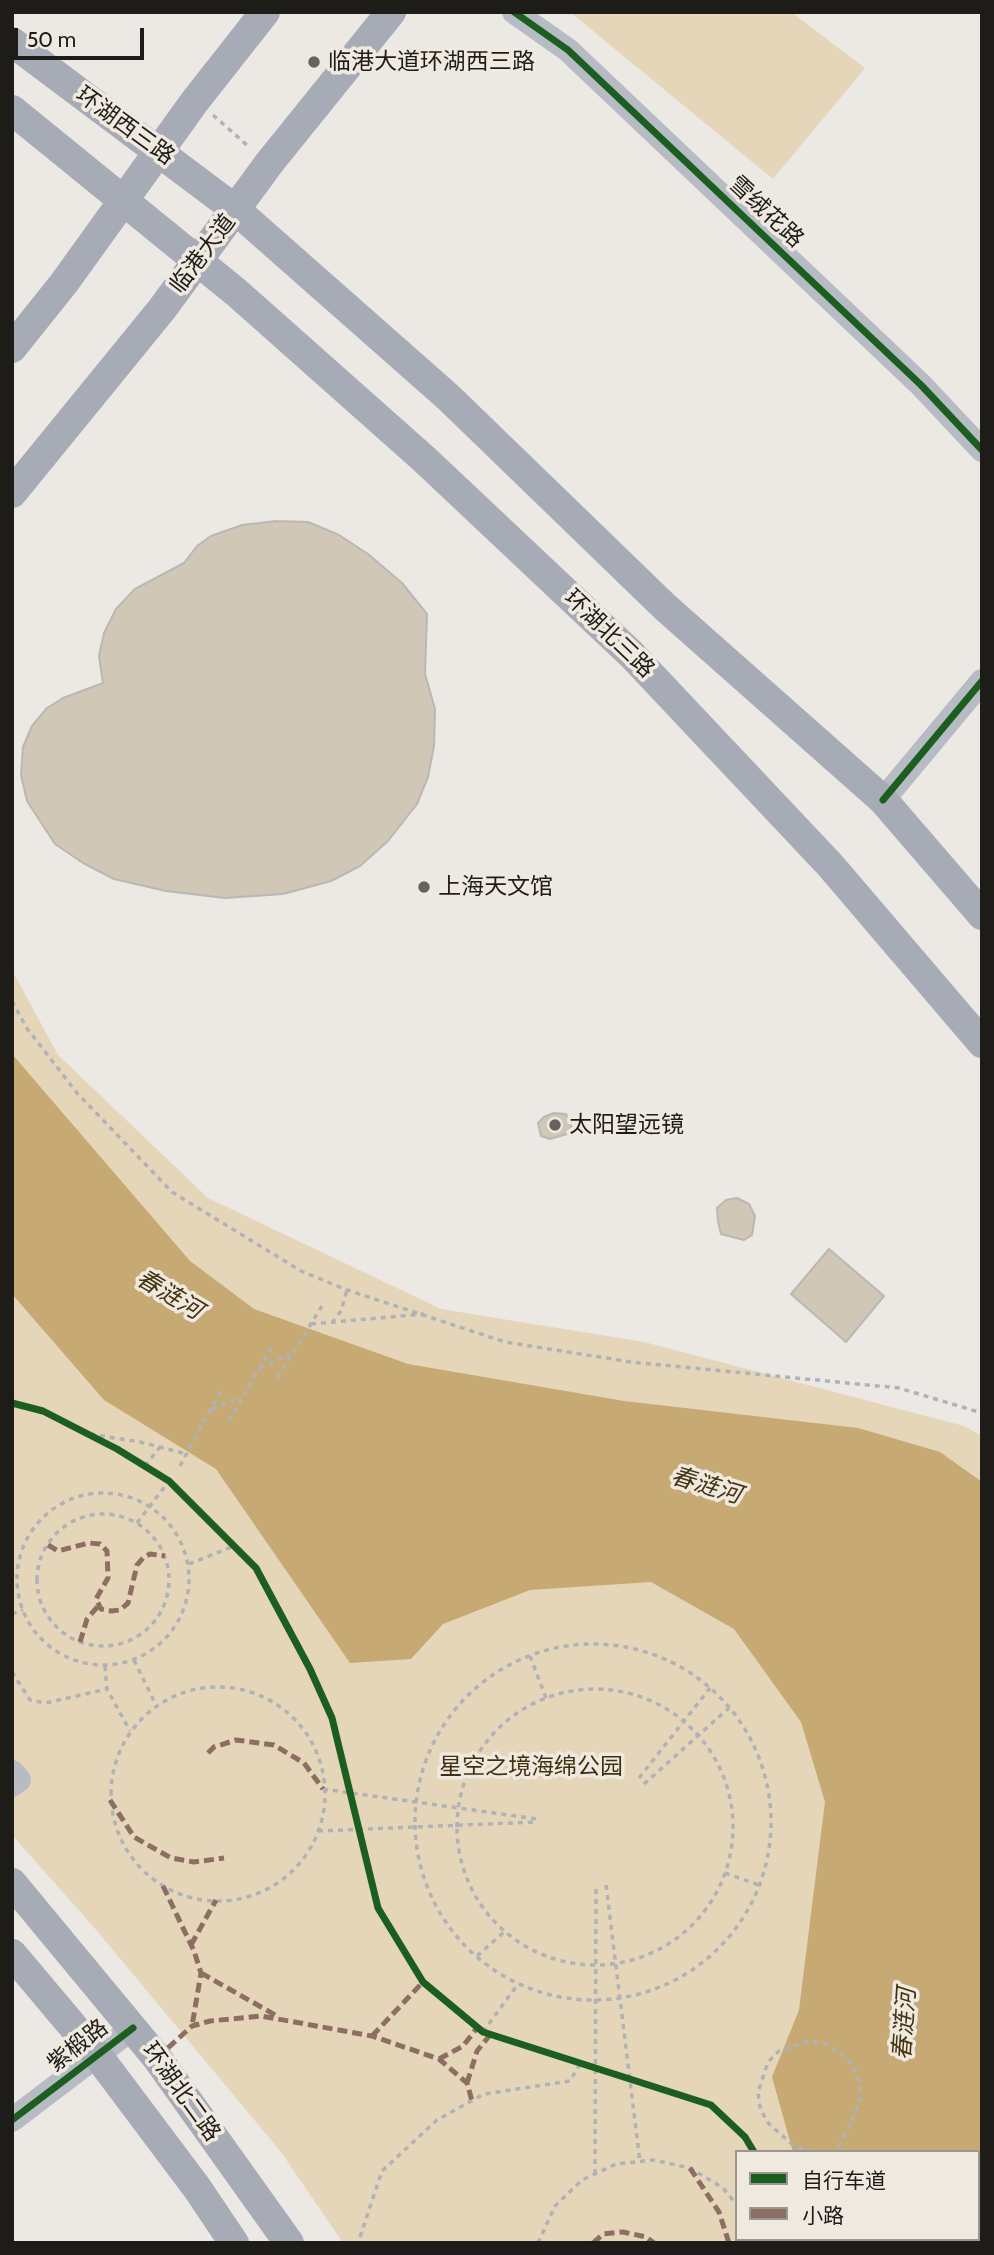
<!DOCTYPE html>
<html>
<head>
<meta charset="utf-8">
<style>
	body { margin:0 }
	#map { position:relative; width:994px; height:2255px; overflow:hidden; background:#ece8e4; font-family:Cabin,"Noto Sans SC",sans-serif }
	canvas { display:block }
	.frame { position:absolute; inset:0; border:14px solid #1e1c18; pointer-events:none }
	.legend { position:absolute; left:735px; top:2150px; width:245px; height:91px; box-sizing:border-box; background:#efe9e0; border:2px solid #9b9790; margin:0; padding:9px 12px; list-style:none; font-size:21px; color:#1e1c18 }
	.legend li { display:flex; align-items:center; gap:14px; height:35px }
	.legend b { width:35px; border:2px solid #9b9790 }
	.scale { position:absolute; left:14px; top:28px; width:130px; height:32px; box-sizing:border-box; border:4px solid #1e1c18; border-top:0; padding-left:9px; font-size:21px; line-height:24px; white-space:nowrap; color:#1e1c18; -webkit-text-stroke:5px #efe9e0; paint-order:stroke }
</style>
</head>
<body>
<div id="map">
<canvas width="994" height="2255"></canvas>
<div class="frame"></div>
<ul class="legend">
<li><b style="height:9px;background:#1b5e20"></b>自行车道</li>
<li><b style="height:9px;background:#8d6e63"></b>小路</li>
</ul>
<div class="scale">50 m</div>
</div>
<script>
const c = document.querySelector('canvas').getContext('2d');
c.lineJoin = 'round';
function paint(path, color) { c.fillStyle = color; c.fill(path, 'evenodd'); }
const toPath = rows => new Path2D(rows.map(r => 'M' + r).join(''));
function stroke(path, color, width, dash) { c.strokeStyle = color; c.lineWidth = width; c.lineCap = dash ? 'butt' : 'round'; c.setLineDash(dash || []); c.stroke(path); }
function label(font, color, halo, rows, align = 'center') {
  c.font = font + ' Cabin,"Noto Sans SC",sans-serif'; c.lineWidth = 7; c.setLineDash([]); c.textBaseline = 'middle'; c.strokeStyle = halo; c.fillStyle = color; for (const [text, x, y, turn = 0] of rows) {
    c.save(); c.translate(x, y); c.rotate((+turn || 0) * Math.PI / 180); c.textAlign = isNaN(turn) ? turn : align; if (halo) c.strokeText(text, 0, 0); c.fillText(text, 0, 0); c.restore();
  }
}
paint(toPath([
	[570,12,791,12,865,68,773,179],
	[12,970,58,1055,208,1198,441,1309,644,1342,964,1426,982,1436,982,2243,343,2243,281,2152,98,1932,12,1835],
	[737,2152,978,2152,978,2239,737,2239]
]), '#e5d5b9');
paint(toPath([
	[12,1054,190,1261,254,1309,408,1364,624,1401,858,1428,940,1452,982,1482,982,2243,819,2243,818,2239,978,2239,978,2152,793,2152,772,2077,799,2010,825,1802,801,1722,734,1629,651,1582,530,1590,443,1624,411,1659,350,1663,216,1469,104,1400,12,1294]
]), '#c6a973');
const building = toPath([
	[277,521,308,522,339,535,368,554,402,583,427,614,425,674,435,709,434,746,428,777,417,804,388,841,360,866,331,881,283,894,225,898,166,891,114,879,83,863,55,844,27,801,21,775,23,747,32,726,47,708,63,698,103,683,99,656,104,633,116,609,135,589,184,563,197,546,211,536,242,525,277,521],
	[554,1113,566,1114,572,1128,567,1134,550,1139,541,1136,538,1123,544,1117,554,1113],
	[737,1198,749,1204,755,1216,752,1235,744,1240,721,1234,718,1221,717,1208,726,1200,737,1198],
	[829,1249,884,1296,846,1342,791,1294,829,1249]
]);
paint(building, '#d0c7b7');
stroke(building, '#bab8b4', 2);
stroke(toPath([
	[213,115,248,146],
	[12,1001,26,1027,77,1093,172,1192,301,1271,347,1290,505,1342,631,1362,899,1388,982,1413],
	[332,1323,341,1311,347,1290],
	[311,1324,424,1314],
	[260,1368,290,1354],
	[277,1378,322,1306],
	[212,1409,240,1397],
	[229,1421,272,1346],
	[90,1434,140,1442,187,1454],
	[145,1466,160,1447],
	[180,1466,222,1388],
	'17 1579a86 86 0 1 1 172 0a86 86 0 1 1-172 0Z',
	'37 1580a66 66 0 1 1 132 0a66 66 0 1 1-132 0Z',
	[137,1523,169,1481],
	[189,1564,234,1546],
	[12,1614,23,1610],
	'415 1822a178 178 0 1 1 356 0a178 178 0 1 1-356 0Z',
	[530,1656,546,1698],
	[134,1660,156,1705],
	[105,1666,107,1689,130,1731],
	[12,1672,30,1700,46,1703,107,1689],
	'111 1794a107 107 0 1 1 214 0a107 107 0 1 1-214 0Z',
	'457 1827a138 138 0 1 1 276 0a138 138 0 1 1-276 0Z',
	[639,1778,710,1688],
	[644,1784,729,1708],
	[323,1789,537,1819],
	[318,1831,536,1822],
	[725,1873,759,1885],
	[606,1885,640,2162],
	[477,1956,504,1932],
	[483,2032,518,1984],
	[812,2152,794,2146,767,2122,760,2107,758,2092,768,2062,779,2051,809,2041,824,2043,840,2052,852,2065,859,2081,860,2099,854,2116,836,2152],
	[595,2174,596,1885],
	[978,2205,982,2206],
	[360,2237,382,2171,437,2120,484,2094,570,2081,580,2064],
	[755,2239,756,2243],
	[538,2243,555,2206,582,2180,616,2164,653,2160,690,2168,723,2188,737,2205]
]), '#b0b2b6', 3.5, [5, 5]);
stroke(toPath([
	[514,12,568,50,921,385,982,450],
	[883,800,982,681],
	[12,1772,19,1780,12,1785],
	[12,2120,133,2028]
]), '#b7bbc4', 24);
stroke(toPath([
	[12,42,236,210,448,397,665,607,883,800,982,915],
	[12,110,237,293,424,459,631,654,830,865,982,1043],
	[12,348,64,283,195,101,265,12],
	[12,493,162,309,270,162,391,12],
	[12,1883,157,2058,289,2243],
	[12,1954,98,2056,197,2188,234,2243]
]), '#a6abb6', 30);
stroke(toPath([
	[48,1545,58,1551,89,1543,100,1544,107,1551,108,1578,96,1599,101,1609,111,1611,120,1610,128,1603,137,1565,144,1557,150,1554,165,1556],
	[80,1642,87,1619,99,1605],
	[208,1753,214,1747,236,1740,274,1745,304,1763,323,1789],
	[110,1800,134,1837,171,1858,194,1862,224,1858],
	[163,1886,194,1951,201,1973,192,2026],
	[191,1945,216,1900],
	[201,1973,277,2016],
	[372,2036,423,1982],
	[157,2058,192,2026,210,2021,261,2016,372,2036,439,2059,467,2083,472,2101],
	[439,2059,463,2046,477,2028],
	[467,2083,477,2051,490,2035],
	[690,2168,719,2212,729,2243],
	[593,2243,603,2234,623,2232,646,2237,654,2243]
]), '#8d6e63', 5, [10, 5]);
stroke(toPath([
	[514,12,568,50,921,385,982,450],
	[883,800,982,681],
	[12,1403,43,1411,117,1449,169,1481,256,1568,310,1669,332,1718,378,1908,423,1982,483,2032,711,2105,745,2137,754,2152],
	[12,2120,133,2028]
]), '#1b5e20', 7);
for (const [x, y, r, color] of [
	[314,62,7,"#66635f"],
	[424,887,7,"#66635f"],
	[555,1125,7,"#66635f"]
]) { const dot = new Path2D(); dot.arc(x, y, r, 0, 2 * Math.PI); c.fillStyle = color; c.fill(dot); stroke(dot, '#efe9e0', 2.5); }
label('23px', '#1e1c18', '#efe9e0', [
	["临港大道环湖西三路",328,62],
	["上海天文馆",438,887],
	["太阳望远镜",569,1125]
], 'left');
label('23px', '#1e1c18', '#efe9e0', [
	["环湖西三路",125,126,36],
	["雪绒花路",766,212,43],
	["临港大道",203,254,-53],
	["环湖北三路",609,634,44],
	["紫椴路",78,2046,-38],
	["环湖北二路",181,2092,54]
]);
label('23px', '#40300e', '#efe9e0', [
	["星空之境海绵公园",531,1767]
]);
label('italic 24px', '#431', '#efe9e0', [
	["春涟河",169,1295,31],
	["春涟河",706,1486,17],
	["春涟河",905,2024,-86]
]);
</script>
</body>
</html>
